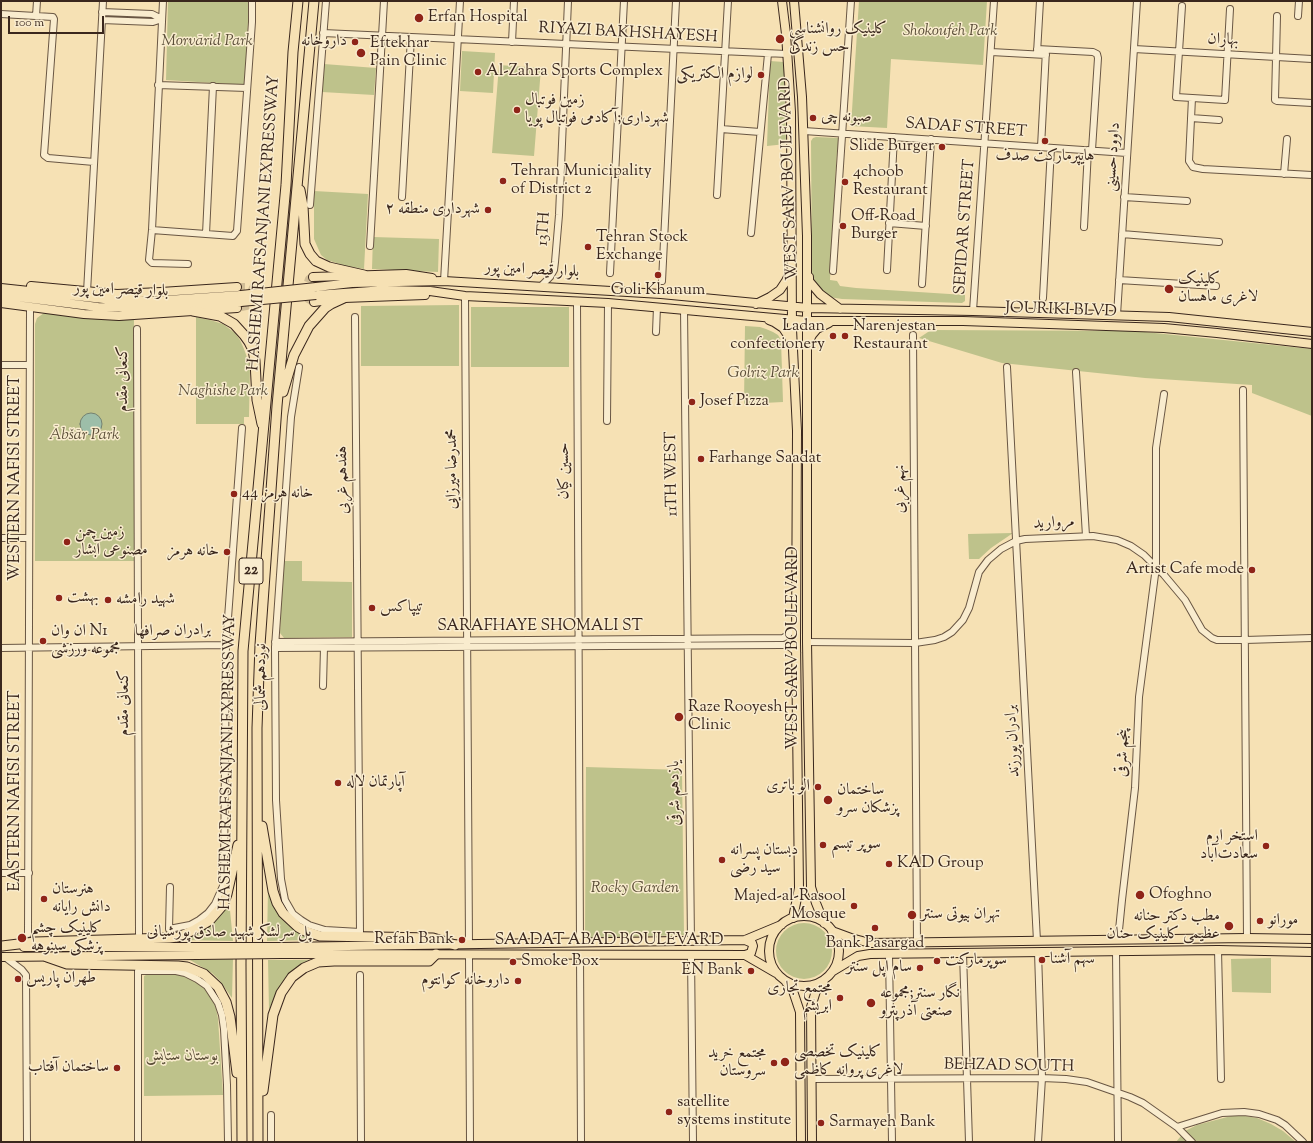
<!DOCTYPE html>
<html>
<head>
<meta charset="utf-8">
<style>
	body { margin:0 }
	#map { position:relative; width:1313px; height:1143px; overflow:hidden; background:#f6e1b4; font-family:"Sorts Mill Goudy",serif }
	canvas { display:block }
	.frame { position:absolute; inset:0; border:2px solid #3a271d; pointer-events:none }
	.scale { position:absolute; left:8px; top:16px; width:96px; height:18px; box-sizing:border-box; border:2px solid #3a271d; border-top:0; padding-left:5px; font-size:12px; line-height:14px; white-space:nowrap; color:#3a271d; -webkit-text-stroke:3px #f9ecce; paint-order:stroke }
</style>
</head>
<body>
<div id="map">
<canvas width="1313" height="1143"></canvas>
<div class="frame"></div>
<div class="scale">100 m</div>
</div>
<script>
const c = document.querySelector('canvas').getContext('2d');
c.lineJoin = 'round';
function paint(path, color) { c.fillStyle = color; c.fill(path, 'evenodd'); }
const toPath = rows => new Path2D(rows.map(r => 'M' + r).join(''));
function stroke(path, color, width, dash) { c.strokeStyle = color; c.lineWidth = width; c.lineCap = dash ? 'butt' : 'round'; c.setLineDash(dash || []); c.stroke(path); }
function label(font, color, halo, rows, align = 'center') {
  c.font = font + ' "Sorts Mill Goudy",Amiri,serif'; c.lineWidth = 3; c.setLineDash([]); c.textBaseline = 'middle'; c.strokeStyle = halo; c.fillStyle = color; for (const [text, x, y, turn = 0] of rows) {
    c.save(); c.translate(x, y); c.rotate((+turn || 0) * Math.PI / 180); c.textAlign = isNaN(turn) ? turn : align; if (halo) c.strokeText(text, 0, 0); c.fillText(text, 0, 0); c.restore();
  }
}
paint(toPath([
	[168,1,249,1,245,85,166,80],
	[859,1,987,1,983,65,891,59,887,128,851,126],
	[462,51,495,53,493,93,460,91],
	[770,61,784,62,786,144,767,146],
	[324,64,376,68,374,95,322,92],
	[499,65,541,68,534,156,492,153],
	[816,137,838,138,840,140,840,149,837,152,836,167,830,280,837,281,840,286,856,288,965,295,965,301,962,303,842,299,829,297,825,294,812,279,811,141,813,138],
	[314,191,368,194,364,269,346,266,327,260,321,255,314,239],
	[373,237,439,239,438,272,372,269],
	[459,305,459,366,361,366,361,306],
	[471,307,569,307,569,367,471,367],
	[44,313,134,318,134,561,35,561,35,324,37,318],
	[196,317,210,320,223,324,235,333,240,340,244,349,250,366,249,417,244,417,244,424,196,424],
	[745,326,760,327,766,329,773,332,778,335,781,340,783,402,744,404],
	[931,330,1135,331,1312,349,1312,416,1252,393,1252,385,1145,378,1002,363,919,338],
	[1013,533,991,548,979,559,969,559,968,534],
	[283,561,302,561,302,581,352,582,352,637,284,638,280,633],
	[586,767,682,770,684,935,587,938,585,936],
	[268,890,270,892,277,910,281,917,297,931,311,937,311,940,267,941],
	[229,900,233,941,180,940],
	'776 951a28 28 0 1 1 56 0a28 28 0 1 1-56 0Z',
	[1271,958,1271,993,1232,992,1231,959],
	[233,959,232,998,220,981,212,973,190,960],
	[268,960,314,960,290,976,281,984,276,993,269,1010],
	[146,975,179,975,194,980,206,990,215,1002,218,1019,223,1095,144,1096,144,976],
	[1231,1116,1245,1116,1257,1118,1271,1124,1283,1131,1296,1142,1176,1142,1185,1131,1197,1125]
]), '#bec28b');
const water = toPath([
	'80 424a11 11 0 1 1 22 0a11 11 0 1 1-22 0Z'
]);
paint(water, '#9dbea9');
stroke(water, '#758271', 1);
stroke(toPath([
	[313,277,309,279,305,291,308,299,314,302],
	[237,287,249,287,253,289,255,298,251,305,237,308]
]), '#d0bc96', 8, [8, 4]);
const minor = toPath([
	[163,1,152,230,149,260,152,263,188,264],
	[1182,6,1176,97,1225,100,1230,9],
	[102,12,152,14,162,19],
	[1,14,53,17,54,19,44,155,48,158,94,162],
	[36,16,37,1],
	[1277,16,1275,100,1277,101,1312,103],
	[1298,16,1299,1],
	[102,20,153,22,162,19],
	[323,33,787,54],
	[512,42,514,1],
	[1037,49,1093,52,1097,54,1098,58,1092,150],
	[1134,49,1312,59],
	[991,52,1046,55],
	[1037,53,1040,1],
	[158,85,247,88],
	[1192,98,1189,161,1193,167,1203,169,1312,175],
	[1191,118,1219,120],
	[721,129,760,132],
	[804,131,1127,153],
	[1041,147,1046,50],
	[1284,174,1287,139],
	[717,195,728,1],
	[402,197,411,37],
	[1124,197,1187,201],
	[310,205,326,1],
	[889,223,926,226],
	[1084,227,1088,150],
	[152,230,233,236,237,231,252,22,252,1],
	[751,233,768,54],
	[206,234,213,86],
	[1122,234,1219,242],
	[370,246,384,1],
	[887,270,894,137],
	[833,271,851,1],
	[610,273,624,1],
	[1119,280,1216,286],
	[444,281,460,1],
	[662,281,676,1],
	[922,284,931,139],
	[541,286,550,277,554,270,555,262,559,215,568,1],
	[87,292,103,1],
	[465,296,469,944],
	[1043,298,1051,148],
	[577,301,580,943],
	[684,309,691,941],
	[973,311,994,1],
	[1117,315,1137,1],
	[137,329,139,934],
	[656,332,657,307],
	[913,335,917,942],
	[1,365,29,365],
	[299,367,291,417,275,647,276,800,281,879,285,900,293,914,301,920,309,925,325,930,360,932,355,317],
	[1007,367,1037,941],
	[1076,372,1086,536],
	[1243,390,1247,938],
	[607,421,608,303],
	[1,538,29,538],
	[275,642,783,638,788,635,796,624],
	[807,642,915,643,935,640,944,637,952,632,963,620,969,608,979,572,988,560,1001,549,1016,541,1025,539,1093,536,1117,540,1131,546,1144,555,1164,575,1185,600,1202,630,1212,638,1217,640,1245,640,1312,638],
	[1,648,226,645],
	[275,648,781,645,787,645,797,653],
	[323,686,324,647],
	[1,873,29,873],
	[170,887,169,929,190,925,199,920,208,913,215,904,223,886,224,875,226,645,242,428],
	[28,934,30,308],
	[1118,940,1122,900,1135,788,1139,697,1156,567,1156,448,1164,394],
	[1218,950,1221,1079],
	[1116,952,1118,1142],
	[963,953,969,1142],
	[889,954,892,1142],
	[469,955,470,1142],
	[580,955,581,1142],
	[691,955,693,1142],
	[5,957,22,970,26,975,27,1142],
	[360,975,361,1142],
	[812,1079,1042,1078,1066,1079,1087,1082,1130,1097,1143,1103,1177,1127,1222,1113,1244,1112,1259,1114,1277,1120,1285,1125,1303,1142],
	[271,1115,271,1142],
	[1177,1127,1192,1142],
	[138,1142,138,971,176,971,185,973,197,979,207,986,218,1003,222,1015,224,1029,227,1085,228,1142],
	[1038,1142,1042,1078,1038,952]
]);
const major = toPath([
	[782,1,786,34,791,112,792,329,797,431,796,642,799,888,793,918],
	[794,1,802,97,807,236,807,642,811,887,816,903,824,923],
	[313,277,406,274,432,278],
	[809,277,809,281,820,294,840,309],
	[31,286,117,294,161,292,237,287],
	[316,287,352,283,444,281,661,294,808,308,973,311,1169,317,1312,332],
	[1,288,113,300,151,301,241,295],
	[1,295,98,307,131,308,167,307,241,302],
	[316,295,385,290,430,291,465,296,608,303,807,321,963,321,1164,328,1217,333,1312,344],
	[314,302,344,298,425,295],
	[1,303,84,314,119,316,237,308],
	[756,304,770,297,780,290,786,281,791,271],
	[769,320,774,322,783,328,789,337,791,344],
	[808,343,812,335,817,329,829,323],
	'769 951a35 35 0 1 1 70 0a35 35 0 1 1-70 0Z',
	[832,931,851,938,870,943,1247,938,1312,939],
	[745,940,752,943,753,946,751,953,745,955],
	[24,947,197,947],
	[281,947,745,940,781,925],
	[281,954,745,955,776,973],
	[1,957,197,955],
	[833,971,858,956,870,954,1218,950,1312,952],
	[786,982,793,991,800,1012,801,1142],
	[812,1142,811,1007,816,991,823,982]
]);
const highway = toPath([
	[300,190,303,206,305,244,310,254,316,261,329,267,364,275],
	[193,311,220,316,234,324,244,335,249,342,253,350,255,361,257,400,262,424],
	[283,392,294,355,309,326,325,308,331,304,344,298],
	[262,826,273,891,277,903,283,913,298,927,305,931,320,936,433,938,455,945],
	[2,946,35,942,169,938,178,937,194,930,209,921,223,905,227,894,238,845],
	[47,957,67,964,178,966,187,967,204,974,218,987,226,1002,230,1017,237,1073],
	[263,1091,273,1015,281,993,292,977,304,968,318,962,334,961,429,961,436,954],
	[242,1142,241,964,243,651,286,185,293,52,298,1],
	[258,1142,257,728,260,645,277,406,314,1]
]);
stroke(minor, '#695643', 8);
stroke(major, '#3a271d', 10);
stroke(highway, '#3a271d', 11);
stroke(minor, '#f9ecce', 6);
stroke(major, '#f6e1b4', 8);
stroke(highway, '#f6e1b4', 9);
const majorBridge = toPath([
	[241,295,316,287],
	[241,302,316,295],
	[197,947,281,947],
	[197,955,281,954]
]);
stroke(majorBridge, '#3a271d', 10, []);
stroke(majorBridge, '#f6e1b4', 8);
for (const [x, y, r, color] of [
	[419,18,5,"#8f2418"],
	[780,39,5,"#8f2418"],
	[355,42,4,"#8f2418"],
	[361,53,5,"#8f2418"],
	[478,72,4,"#8f2418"],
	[761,75,4,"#8f2418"],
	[517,110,4,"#8f2418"],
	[813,118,4,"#8f2418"],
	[1045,141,4,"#8f2418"],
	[942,147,4,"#8f2418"],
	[503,181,4,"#8f2418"],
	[845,182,4,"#8f2418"],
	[488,210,4,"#8f2418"],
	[843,226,4,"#8f2418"],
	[588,247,4,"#8f2418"],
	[658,275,4,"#8f2418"],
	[1169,289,5,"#8f2418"],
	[833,336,4,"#8f2418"],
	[845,336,4,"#8f2418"],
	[692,402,4,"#8f2418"],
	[701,459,4,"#8f2418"],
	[234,494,4,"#8f2418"],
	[67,542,4,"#8f2418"],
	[227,552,4,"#8f2418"],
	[1252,570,4,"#8f2418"],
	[59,598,4,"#8f2418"],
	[108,600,4,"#8f2418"],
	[372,608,4,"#8f2418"],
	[43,641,4,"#8f2418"],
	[679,717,5,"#8f2418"],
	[338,783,4,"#8f2418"],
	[818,787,4,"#8f2418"],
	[828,800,5,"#8f2418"],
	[823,845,4,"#8f2418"],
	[1266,846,4,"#8f2418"],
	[722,860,4,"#8f2418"],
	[889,864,4,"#8f2418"],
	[1140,895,5,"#8f2418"],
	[44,899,4,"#8f2418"],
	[854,906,4,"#8f2418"],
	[912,915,5,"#8f2418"],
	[1260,921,4,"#8f2418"],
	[1229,926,5,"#8f2418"],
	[875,928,4,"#8f2418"],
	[22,938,5,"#8f2418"],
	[462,940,4,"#8f2418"],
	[1042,960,4,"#8f2418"],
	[937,961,4,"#8f2418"],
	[513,962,4,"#8f2418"],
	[920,968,4,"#8f2418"],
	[751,971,4,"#8f2418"],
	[18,979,4,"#8f2418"],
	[518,981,4,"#8f2418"],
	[840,998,4,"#8f2418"],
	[871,1003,5,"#8f2418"],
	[785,1062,5,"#8f2418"],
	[774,1063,4,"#8f2418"],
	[117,1068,4,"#8f2418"],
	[669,1112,4,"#8f2418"],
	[821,1123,4,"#8f2418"]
]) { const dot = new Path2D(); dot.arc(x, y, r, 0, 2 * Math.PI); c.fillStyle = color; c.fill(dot); stroke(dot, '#f9ecce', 1.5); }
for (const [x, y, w] of [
	[251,571,24]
]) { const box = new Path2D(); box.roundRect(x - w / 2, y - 13, w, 26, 3); c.fillStyle = '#f9ecce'; c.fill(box); stroke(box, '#3a271d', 1); }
label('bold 15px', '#3a271d', null, [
	["22",251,571]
]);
label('16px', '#3a271d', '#f9ecce', [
	["Erfan Hospital",428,18],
	["کلینیک روانشناسی",789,30],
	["حس زندگی",789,48],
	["داروخانه",347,42,"right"],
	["Eftekhar",370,44],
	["Pain Clinic",370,62],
	["Al-Zahra Sports Complex",486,72],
	["لوازم الکتریکی",753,75,"right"],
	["زمین فوتبال",525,101],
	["شهرداری;آکادمی فوتبال پویا",525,119],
	["صبونه چی",821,118],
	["Slide Burger",934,147,"right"],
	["هایپرمارکت صدف",1045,157,"center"],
	["Tehran Municipality",511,172],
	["of District 2",511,190],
	["4choob",853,173],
	["Restaurant",853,191],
	["شهرداری منطقه ۲",480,210,"right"],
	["Off-Road",851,217],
	["Burger",851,235],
	["Tehran Stock",596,238],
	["Exchange",596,256],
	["کلینیک",1178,280],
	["لاغری ماهسان",1178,298],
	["Goli Khanum",658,291,"center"],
	["Ladan",825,327,"right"],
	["confectionery",825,345,"right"],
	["Narenjestan",853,327],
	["Restaurant",853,345],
	["Josef Pizza",700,402],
	["Farhange Saadat",709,459],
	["خانه هرمز 44",242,494],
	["زمین چمن",75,533],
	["مصنوعی آبشار",75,551],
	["خانه هرمز",219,552,"right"],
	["Artist Cafe mode",1244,570,"right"],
	["بهشت",67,598],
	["شهید رامشه",116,600],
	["تیپاکس",380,608],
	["ان وان N1",51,632],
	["مجموعه ورزشی",51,650],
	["Raze Rooyesh",688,708],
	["Clinic",688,726],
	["آپارتمان لاله",346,783],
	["الو باتری",810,787,"right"],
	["ساختمان",837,791],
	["پزشکان سرو",837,809],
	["استخر ارم",1258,837,"right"],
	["سعادت‌آباد",1258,855,"right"],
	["سوپر تبسم",831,845],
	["دبستان پسرانه",730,851],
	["سید رضی",730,869],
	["KAD Group",897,864],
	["هنرستان",52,890],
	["دانش رایانه",52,908],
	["Ofoghno",1149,895],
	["Majed-al-Rasool",846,897,"right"],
	["Mosque",846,915,"right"],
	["تهران بیوتی سنتر",921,915],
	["مطب دکتر حنانه",1220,917,"right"],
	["عظیمی کلینیک حنان",1220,935,"right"],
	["مورانو",1268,921],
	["کلینیک چشم",31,929],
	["پزشکی سینوهه",31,947],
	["Refah Bank",454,940,"right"],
	["Bank Pasargad",875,944,"center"],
	["سهم آشنا",1050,960],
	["سوپرمارکت",945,961],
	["Smoke Box",521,962],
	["سام اپل سنتر",912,968,"right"],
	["EN Bank",743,971,"right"],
	["طهران پاریس",26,979],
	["داروخانه کوانتوم",510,981,"right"],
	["مجتمع تجاری",832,989,"right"],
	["ابریشم",832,1007,"right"],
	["نگار سنتر;مجموعه",880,994],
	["صنعتی آذرپترو",880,1012],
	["کلینیک تخصصی",794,1053],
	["لاغری پروانه کاظمی",794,1071],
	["مجتمع خرید",766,1054,"right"],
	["سروستان",766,1072,"right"],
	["ساختمان آفتاب",109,1068,"right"],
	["satellite",677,1103],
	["systems institute",677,1121],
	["Sarmayeh Bank",829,1123]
], 'left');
label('italic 16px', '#5b4e38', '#f9ecce', [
	["Shokoufeh Park",950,32],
	["Morvārid Park",207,42],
	["Golriz Park",763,374],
	["Naghishe Park",223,392],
	["Ābšār Park",84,436],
	["Rocky Garden",635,889],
	["بوستان ستایش",182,1057]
]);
label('16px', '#3a271d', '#f9ecce', [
	["RIYAZI BAKHSHAYESH",628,34,3],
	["بهاران",1223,41,3],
	["SADAF STREET",966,129,4],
	["داوود حسینی",1114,157,-86],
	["WEST SARV BOULEVARD",790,179,-92],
	["HASHEMI RAFSANJANI EXPRESSWAY",265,223,-86],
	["SEPIDAR STREET",966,227,-86],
	["13TH",545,229,-86],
	["بلوار قیصر امین پور",532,271,3],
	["بلوار قیصر امین پور",121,291,2],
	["JOURIKI BLVD",1061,311,2],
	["کنعانی مقدم",124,379,-90],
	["محمدرضا میرزایی",453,469,-90],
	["حسین کیان",565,471,-90],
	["11TH WEST",673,474,-91],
	["WESTERN NAFISI STREET",16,478,-90],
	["هفدهم غربی",344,480,-91],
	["نهم غربی",901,489,-90],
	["مروارید",1054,524,-3],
	["SARAFHAYE SHOMALI ST",540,627],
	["برادران صرافها",173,632,-1],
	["WEST SARV BOULEVARD",794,648,-90],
	["نوزدهم شمالی",262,677,-90],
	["کنعانی مقدم",125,703,-90],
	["برادران پورزند",1014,741,-93],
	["پنجم شرقی",1124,753,-88],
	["HASHEMI RAFSANJANI EXPRESSWAY",229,762,-89],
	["EASTERN NAFISI STREET",16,791,-90],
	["یازدهم شرقی",676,793,-91],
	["پل سرلشکر شهید صادق پورشیانی",229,933],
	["SAADAT ABAD BOULEVARD",609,941],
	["BEHZAD SOUTH",1009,1067,1]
]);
</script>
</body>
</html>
